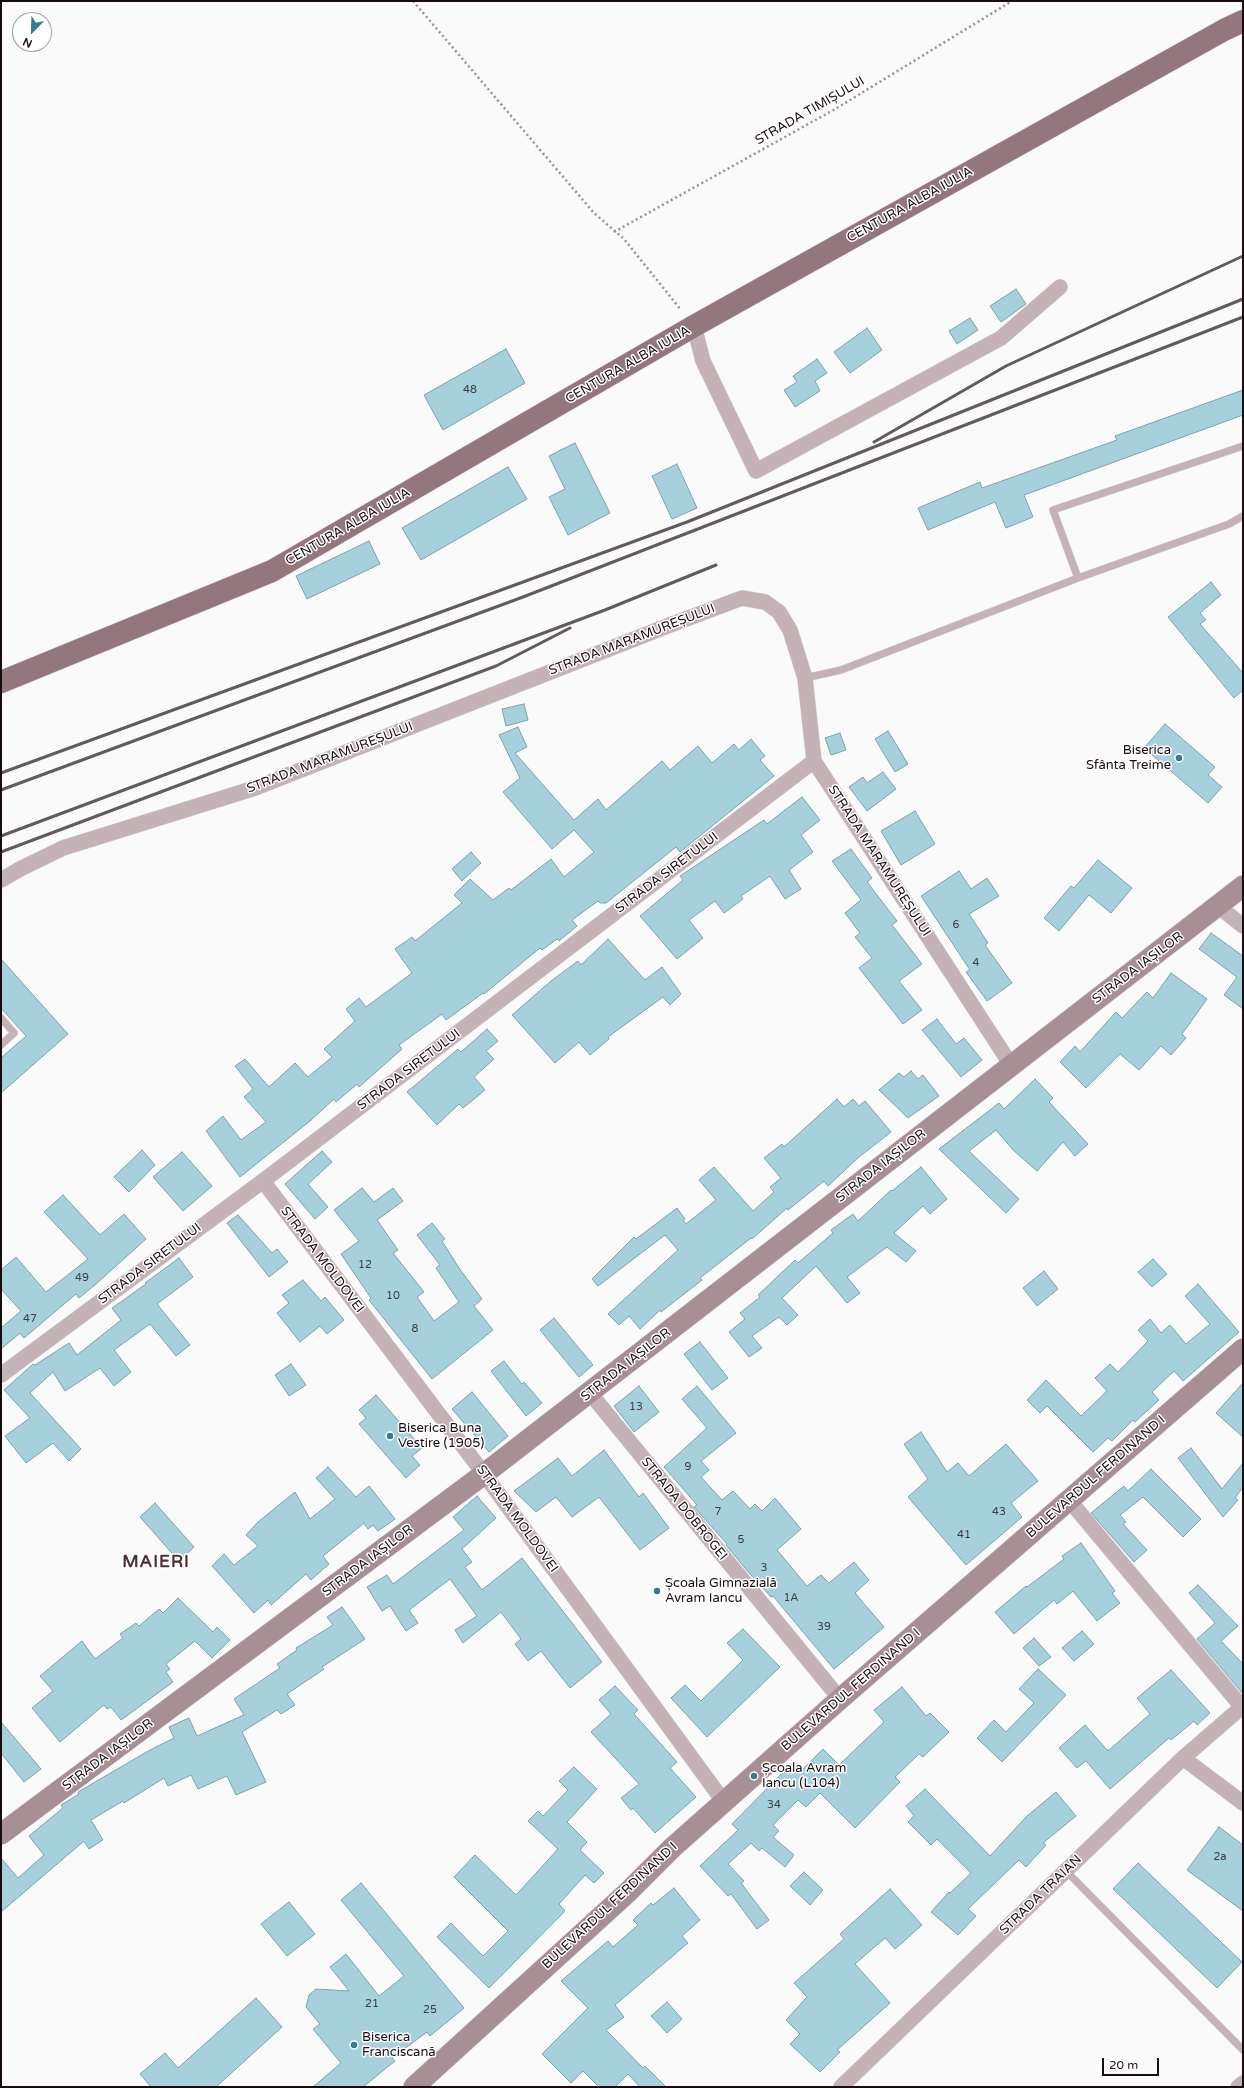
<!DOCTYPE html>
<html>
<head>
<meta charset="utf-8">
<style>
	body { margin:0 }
	#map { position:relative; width:1244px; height:2088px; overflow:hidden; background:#fafafa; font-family:"Varela Round",sans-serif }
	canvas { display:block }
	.frame { position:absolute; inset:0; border:2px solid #190c10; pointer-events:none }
	.north { position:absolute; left:12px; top:12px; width:40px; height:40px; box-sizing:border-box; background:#fff; border:1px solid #a39e9f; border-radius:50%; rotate:203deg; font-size:11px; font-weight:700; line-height:16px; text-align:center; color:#190c10 }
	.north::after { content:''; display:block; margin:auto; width:14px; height:18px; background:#387c8b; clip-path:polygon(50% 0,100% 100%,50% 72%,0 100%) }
	.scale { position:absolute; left:1102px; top:2058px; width:57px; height:18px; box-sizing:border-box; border:2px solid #190c10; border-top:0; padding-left:5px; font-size:12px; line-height:14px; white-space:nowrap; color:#190c10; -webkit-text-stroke:3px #fff; paint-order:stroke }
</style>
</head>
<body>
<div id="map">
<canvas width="1244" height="2088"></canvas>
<div class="frame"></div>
<div class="north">N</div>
<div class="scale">20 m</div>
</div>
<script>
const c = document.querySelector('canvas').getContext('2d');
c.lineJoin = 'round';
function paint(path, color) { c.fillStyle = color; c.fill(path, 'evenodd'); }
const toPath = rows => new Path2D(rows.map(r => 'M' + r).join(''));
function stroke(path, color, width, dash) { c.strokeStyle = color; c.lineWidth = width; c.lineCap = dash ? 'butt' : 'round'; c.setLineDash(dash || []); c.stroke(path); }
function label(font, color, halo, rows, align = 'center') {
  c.font = font + ' "Varela Round",sans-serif'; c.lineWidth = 3; c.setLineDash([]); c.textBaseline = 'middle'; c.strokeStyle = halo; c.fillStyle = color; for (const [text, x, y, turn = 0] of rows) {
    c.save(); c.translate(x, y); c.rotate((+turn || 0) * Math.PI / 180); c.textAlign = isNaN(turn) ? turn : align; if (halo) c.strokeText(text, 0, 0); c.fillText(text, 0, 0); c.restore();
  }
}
const building = toPath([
	[1016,289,1026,304,1001,322,990,306,1016,289],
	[970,318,978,330,957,344,949,331,970,318],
	[867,328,882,350,850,373,834,352,867,328],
	[506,349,525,383,443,430,424,395,506,349],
	[817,359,827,373,815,381,820,391,795,407,784,390,797,382,793,376,817,359],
	[1243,390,1243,415,1024,495,1033,517,1006,528,995,502,928,530,918,508,980,482,982,488,1117,440,1115,436,1243,390],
	[575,443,610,513,568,535,549,497,565,489,549,456,575,443],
	[677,464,697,508,672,519,652,476,677,464],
	[508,467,527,499,421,560,402,528,508,467],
	[369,541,380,564,307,599,296,576,369,541],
	[1211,582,1221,595,1200,613,1206,620,1200,624,1243,673,1243,690,1234,698,1168,617,1211,582],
	[524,704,528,720,506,726,502,709,524,704],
	[1165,724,1215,767,1208,775,1222,787,1208,803,1144,748,1165,724],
	[518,727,527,747,515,753,574,820,598,799,606,810,662,761,670,770,698,746,712,763,734,744,739,750,751,739,765,756,760,760,774,776,680,852,676,847,606,903,600,903,598,901,572,920,577,926,559,941,557,939,542,950,540,948,484,994,483,993,446,1020,442,1014,399,1045,402,1049,359,1087,357,1084,336,1102,334,1099,310,1121,240,1177,206,1131,223,1116,241,1140,266,1122,244,1097,253,1089,235,1066,245,1059,269,1087,295,1063,308,1077,332,1057,324,1049,355,1021,346,1009,359,998,366,1007,412,973,395,949,412,937,415,941,462,903,454,895,470,879,493,900,509,888,511,890,551,859,564,877,594,852,574,830,552,849,503,792,520,778,499,735,518,727],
	[888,731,908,764,895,772,875,739,888,731],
	[840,733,846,750,831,755,825,738,840,733],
	[883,772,896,789,867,811,849,787,863,777,867,783,883,772],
	[802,797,820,820,801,835,813,852,789,870,801,889,785,899,770,876,741,896,743,899,724,913,715,901,689,920,703,938,677,959,640,916,683,880,680,876,764,820,767,824,802,797],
	[915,811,935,844,901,865,881,831,915,811],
	[851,849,872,878,867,882,897,921,892,925,922,964,899,981,922,1010,903,1024,859,968,872,958,855,937,860,933,845,913,861,900,832,861,851,849],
	[471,852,481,863,462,881,452,869,471,852],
	[1098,860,1132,888,1111,913,1089,895,1059,931,1044,918,1071,886,1074,888,1098,860],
	[959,871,971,889,987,878,999,896,969,914,988,943,985,945,1012,983,987,1001,966,972,970,970,921,896,959,871],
	[1211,933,1243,956,1243,1009,1224,995,1237,977,1199,949,1211,933],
	[608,939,645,980,662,967,681,994,670,1005,663,997,608,1037,609,1039,590,1055,579,1042,555,1063,512,1015,551,981,578,961,581,965,608,939],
	[1,959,68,1034,1,1093,1,1058,26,1036,1,1008,1,959],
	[1171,973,1207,999,1182,1034,1186,1038,1171,1055,1161,1046,1139,1070,1120,1054,1086,1088,1060,1062,1075,1046,1080,1052,1116,1012,1122,1018,1147,992,1153,998,1171,973],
	[937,1019,956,1044,964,1038,982,1060,961,1077,922,1030,937,1019],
	[487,1029,498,1041,486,1051,494,1059,474,1077,485,1090,463,1108,459,1104,437,1125,407,1092,458,1049,461,1052,487,1029],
	[911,1071,918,1079,923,1075,939,1096,908,1118,879,1090,899,1073,904,1077,911,1071],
	[1035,1079,1053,1098,1049,1102,1088,1144,1075,1156,1063,1142,1037,1171,1013,1150,996,1130,969,1151,1019,1199,1006,1213,939,1149,999,1103,1004,1109,1035,1079],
	[837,1099,844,1107,853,1099,859,1106,865,1101,891,1132,859,1157,828,1186,824,1181,788,1210,787,1208,752,1239,751,1238,700,1278,702,1280,661,1312,660,1310,640,1329,629,1316,619,1325,608,1314,678,1250,665,1235,598,1286,592,1279,634,1237,636,1239,677,1208,685,1219,683,1220,686,1224,716,1200,699,1180,714,1167,753,1211,774,1192,770,1187,781,1178,764,1158,782,1144,784,1147,837,1099],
	[142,1150,155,1165,129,1192,114,1177,142,1150],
	[322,1151,332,1162,308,1184,328,1207,315,1219,285,1184,322,1151],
	[182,1152,212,1186,183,1211,153,1177,182,1152],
	[921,1167,947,1199,930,1214,923,1206,894,1233,916,1251,906,1262,887,1247,847,1277,860,1293,847,1303,816,1266,782,1298,798,1315,787,1325,779,1317,752,1336,762,1348,749,1357,729,1332,745,1319,740,1313,760,1297,758,1295,795,1260,798,1263,833,1233,831,1230,853,1214,858,1221,891,1190,892,1191,921,1167],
	[362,1188,374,1202,393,1188,403,1201,377,1220,398,1250,393,1253,424,1292,417,1297,434,1321,459,1302,436,1268,440,1265,417,1235,432,1223,445,1239,442,1241,459,1268,482,1299,474,1306,493,1330,432,1379,369,1300,371,1298,341,1254,359,1241,334,1210,362,1188],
	[63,1195,100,1235,124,1214,146,1239,95,1285,79,1298,76,1294,24,1338,20,1333,1,1349,1,1328,21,1311,1,1289,1,1270,16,1257,46,1292,88,1259,44,1212,63,1195],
	[238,1215,272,1253,277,1249,288,1262,269,1277,227,1223,238,1215],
	[179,1258,193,1277,157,1304,190,1345,176,1356,150,1324,114,1350,131,1372,114,1386,100,1368,65,1391,53,1372,30,1393,81,1449,69,1461,53,1443,26,1463,5,1436,30,1418,4,1390,33,1364,35,1365,69,1343,77,1355,121,1320,112,1308,146,1284,145,1283,179,1258],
	[1153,1259,1167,1274,1152,1287,1138,1272,1153,1259],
	[1044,1271,1058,1289,1037,1306,1023,1288,1044,1271],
	[303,1280,321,1301,325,1297,344,1320,327,1334,320,1326,300,1342,277,1313,289,1303,282,1295,303,1280],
	[1198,1284,1239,1332,1183,1381,1174,1371,1152,1392,1159,1400,1135,1422,1133,1420,1112,1441,1108,1438,1093,1452,1047,1406,1040,1413,1027,1400,1046,1380,1081,1416,1107,1391,1095,1378,1110,1364,1118,1372,1148,1341,1138,1330,1150,1319,1161,1333,1170,1325,1186,1344,1210,1324,1185,1296,1198,1284],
	[554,1318,593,1365,579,1377,540,1330,554,1318],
	[700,1342,728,1378,712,1390,684,1354,700,1342],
	[504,1361,522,1384,524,1382,542,1403,526,1416,491,1371,504,1361],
	[291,1364,306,1385,289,1396,275,1375,291,1364],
	[1243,1383,1243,1437,1216,1413,1243,1383],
	[639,1386,659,1412,634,1432,614,1406,639,1386],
	[697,1386,736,1433,701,1461,709,1470,701,1477,722,1500,733,1491,750,1509,755,1504,762,1511,775,1498,801,1529,777,1550,807,1586,821,1575,829,1583,854,1562,869,1580,855,1593,884,1627,834,1669,773,1596,771,1597,749,1573,726,1545,727,1544,694,1507,697,1505,664,1467,707,1428,682,1399,697,1386],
	[472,1392,508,1436,489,1452,452,1409,472,1392],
	[376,1395,422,1448,412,1456,420,1465,406,1478,359,1424,366,1418,359,1410,376,1395],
	[921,1432,947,1472,958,1463,969,1476,1006,1444,1038,1481,1011,1503,1022,1517,966,1565,908,1497,928,1479,904,1444,921,1432],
	[1191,1448,1222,1489,1243,1463,1243,1487,1235,1498,1238,1500,1223,1517,1178,1458,1191,1448],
	[604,1450,639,1497,643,1493,669,1528,640,1550,599,1497,572,1517,556,1497,536,1512,514,1491,558,1458,572,1476,604,1450],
	[328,1467,356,1497,369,1486,395,1519,378,1531,373,1525,368,1529,364,1523,323,1556,329,1564,311,1580,306,1574,271,1605,268,1600,254,1613,212,1566,224,1554,234,1565,258,1546,246,1535,258,1522,295,1492,310,1519,335,1499,316,1478,328,1467],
	[1151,1469,1201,1519,1183,1537,1143,1497,1120,1515,1126,1522,1123,1524,1147,1550,1134,1562,1091,1513,1124,1486,1128,1491,1151,1469],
	[477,1496,496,1518,462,1549,472,1562,465,1567,482,1590,522,1558,602,1662,570,1688,541,1651,528,1661,515,1644,521,1639,501,1612,463,1643,455,1630,477,1616,450,1579,409,1610,418,1623,406,1631,390,1606,382,1611,367,1587,387,1575,393,1584,464,1530,453,1517,477,1496],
	[155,1503,194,1547,179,1561,140,1517,155,1503],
	[1081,1543,1115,1591,1112,1593,1120,1603,1097,1621,1073,1591,1057,1604,1054,1600,1014,1634,995,1612,1026,1586,1027,1587,1064,1559,1062,1556,1081,1543],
	[1198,1585,1238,1626,1221,1641,1243,1664,1243,1694,1197,1639,1215,1623,1189,1593,1198,1585],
	[178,1598,213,1632,217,1627,230,1640,212,1658,195,1641,166,1664,170,1669,166,1672,173,1682,121,1720,111,1707,107,1709,104,1705,60,1742,32,1708,53,1691,40,1676,82,1641,95,1659,123,1638,120,1634,136,1623,139,1626,159,1609,163,1613,178,1598],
	[342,1607,365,1639,322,1667,324,1669,287,1694,295,1705,281,1714,277,1710,242,1732,266,1782,236,1795,227,1776,198,1789,191,1775,168,1786,164,1778,124,1803,123,1801,91,1820,103,1840,89,1849,84,1841,1,1912,1,1858,18,1878,44,1855,29,1836,63,1808,61,1805,79,1794,78,1792,150,1750,174,1738,169,1727,189,1718,197,1736,244,1715,234,1699,280,1668,277,1664,297,1650,296,1648,333,1625,327,1617,342,1607],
	[743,1629,780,1667,707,1737,671,1698,685,1685,701,1701,743,1660,727,1643,743,1629],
	[1082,1631,1094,1644,1074,1661,1062,1648,1082,1631],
	[1034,1638,1051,1657,1039,1666,1023,1648,1034,1638],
	[1038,1669,1066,1695,1002,1762,977,1738,994,1720,1006,1732,1034,1703,1019,1689,1038,1669],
	[1171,1670,1210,1713,1197,1725,1194,1721,1171,1740,1169,1738,1110,1789,1086,1761,1077,1768,1059,1748,1085,1725,1108,1751,1150,1714,1137,1698,1171,1670],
	[615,1686,638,1710,634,1714,677,1762,670,1768,696,1797,655,1833,633,1808,631,1810,621,1798,639,1784,591,1732,611,1714,599,1700,615,1686],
	[902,1687,926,1716,930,1713,949,1732,923,1757,919,1754,895,1777,900,1782,855,1828,820,1793,806,1807,798,1800,773,1825,779,1831,773,1837,794,1855,785,1867,762,1848,759,1851,751,1843,728,1864,744,1881,741,1883,769,1920,757,1929,731,1894,728,1896,700,1866,738,1830,732,1824,794,1761,802,1770,823,1749,839,1765,884,1722,874,1710,902,1687],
	[1,1722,41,1769,24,1782,1,1753,1,1722],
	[574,1767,597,1789,567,1822,587,1842,580,1850,604,1873,594,1883,585,1875,559,1904,565,1911,489,1988,437,1937,451,1923,483,1956,508,1931,454,1877,475,1855,516,1895,558,1849,528,1821,538,1811,543,1816,568,1790,559,1781,574,1767],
	[925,1789,990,1856,1027,1816,1056,1792,1076,1816,1043,1843,1046,1845,1026,1867,1019,1860,968,1909,976,1916,958,1935,931,1912,949,1892,950,1893,971,1873,937,1839,931,1845,908,1822,914,1816,906,1806,925,1789],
	[1219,1827,1243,1845,1243,1911,1187,1870,1219,1827],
	[1138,1863,1242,1962,1217,1988,1113,1889,1138,1863],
	[804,1872,823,1890,810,1905,790,1886,804,1872],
	[361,1883,464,2008,430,2036,427,2032,392,2058,395,2061,363,2087,313,2087,341,2063,313,2029,320,2024,306,2007,309,1995,316,1989,349,1991,330,1967,346,1954,379,1996,404,1976,341,1900,361,1883],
	[674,1888,700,1920,682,1936,688,1943,615,2005,624,2017,606,2030,643,2068,645,2066,666,2087,640,2087,628,2074,615,2087,599,2087,583,2071,571,2083,542,2054,588,2008,561,1981,608,1941,613,1947,638,1925,633,1920,651,1903,653,1905,674,1888],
	[890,1889,922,1925,895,1949,885,1938,855,1964,890,2003,837,2050,840,2052,820,2072,790,2044,800,2034,786,2020,807,1997,794,1983,844,1939,840,1934,890,1889],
	[289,1902,315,1934,287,1956,261,1924,289,1902],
	[256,1998,282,2027,216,2087,151,2087,140,2074,165,2053,178,2068,256,1998],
	[667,2002,682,2019,667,2033,651,2016,667,2002]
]);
paint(building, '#a6d0db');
stroke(building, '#7ba3ad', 1);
const lane = toPath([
	[1078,578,1053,510,1243,446],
	[805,678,841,670,1078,578,1229,524,1243,516],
	[1,1018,14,1033,1,1045],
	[1066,1871,1243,2050]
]);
const street = toPath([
	[694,326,703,361,756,471,1001,338,1060,287],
	[1,880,20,869,63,848,255,788,670,625,742,598,765,602,779,612,790,630,805,678,814,761,1011,1065],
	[1218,906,1243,926],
	[263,1181,484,1474,724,1802],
	[1,1375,263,1181,814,761],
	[590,1393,840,1699],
	[1069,1500,1242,1707],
	[1183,1758,1243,1803],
	[841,2087,1183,1758,1243,1706],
	[1238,2087,1243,2083]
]);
const secondary = toPath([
	[1,1834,484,1474,1243,886],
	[414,2087,628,1892,672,1848,840,1699,1243,1349]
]);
const primary = toPath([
	[1,682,272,571,694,326,1224,30,1243,21]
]);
stroke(lane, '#d6d4d5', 8);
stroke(street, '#d6d4d5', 16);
stroke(secondary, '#d6d4d5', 22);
stroke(primary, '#d6d4d5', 23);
stroke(toPath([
	[413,1,594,213,624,239,681,310],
	[614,232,837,108,1012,1]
]), '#989294', 2.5, [2, 3]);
stroke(lane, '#c4b2b6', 7);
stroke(street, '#c4b2b6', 15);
stroke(secondary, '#a88f95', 21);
stroke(primary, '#94767e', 22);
stroke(toPath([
	[874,442,1006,366,1243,256],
	[1,773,687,522,1243,299],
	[1,790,523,597,1243,317],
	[1,836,605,610,716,565],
	[1,852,496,666,570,628]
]), '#625a5c', 3);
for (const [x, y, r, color] of [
	[1179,758,4,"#387c8b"],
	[390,1436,4,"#387c8b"],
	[657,1591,4,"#387c8b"],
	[754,1776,4,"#387c8b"],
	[354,2045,4,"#387c8b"]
]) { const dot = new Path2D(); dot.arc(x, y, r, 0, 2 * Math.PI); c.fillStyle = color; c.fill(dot); stroke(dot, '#fff', 1.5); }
label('11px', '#3c3d43', null, [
	["48",470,390],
	["6",956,925],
	["4",976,963],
	["12",365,1265],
	["49",82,1278],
	["10",393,1296],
	["47",30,1319],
	["8",415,1329],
	["13",636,1407],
	["9",688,1467],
	["7",718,1512],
	["43",999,1512],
	["41",964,1535],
	["5",741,1540],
	["3",764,1568],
	["1A",791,1598],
	["39",824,1627],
	["34",774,1805],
	["2a",1220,1857],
	["21",372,2004],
	["25",430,2010]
]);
label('13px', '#190c10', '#fff', [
	["STRADA TIMIȘULUI",810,111,-30],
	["CENTURA ALBA IULIA",910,205,-29],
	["CENTURA ALBA IULIA",628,365,-30],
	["CENTURA ALBA IULIA",348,527,-30],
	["STRADA MARAMUREȘULUI",632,640,-21],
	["STRADA MARAMUREȘULUI",330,758,-21],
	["STRADA MARAMUREȘULUI",879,861,57],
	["STRADA SIRETULUI",667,873,-37],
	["STRADA IAȘILOR",1138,968,-37],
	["STRADA SIRETULUI",409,1070,-37],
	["STRADA IAȘILOR",881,1166,-38],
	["STRADA MOLDOVEI",322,1260,53],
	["STRADA SIRETULUI",150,1264,-37],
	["STRADA IAȘILOR",626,1365,-38],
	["BULEVARDUL FERDINAND I",1096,1477,-41],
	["STRADA DOBROGEI",684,1509,51],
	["STRADA MOLDOVEI",517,1519,54],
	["STRADA IAȘILOR",368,1561,-37],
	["BULEVARDUL FERDINAND I",851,1690,-41],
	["STRADA IAȘILOR",108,1755,-37],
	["STRADA TRAIAN",1041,1895,-44],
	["BULEVARDUL FERDINAND I",610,1906,-43]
]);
label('13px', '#190c10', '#fff', [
	["Biserica",1171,751,"right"],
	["Sfânta Treime",1171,766,"right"],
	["Biserica Buna",398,1429],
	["Vestire (1905)",398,1444],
	["Școala Gimnazială",665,1584],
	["Avram Iancu",665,1599],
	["Școala Avram",762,1769],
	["Iancu (L104)",762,1784],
	["Biserica",362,2038],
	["Franciscană",362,2053]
], 'left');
c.letterSpacing = '1px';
label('bold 17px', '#4e3038', '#fff', [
	["MAIERI",156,1563]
]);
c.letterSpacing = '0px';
</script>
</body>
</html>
